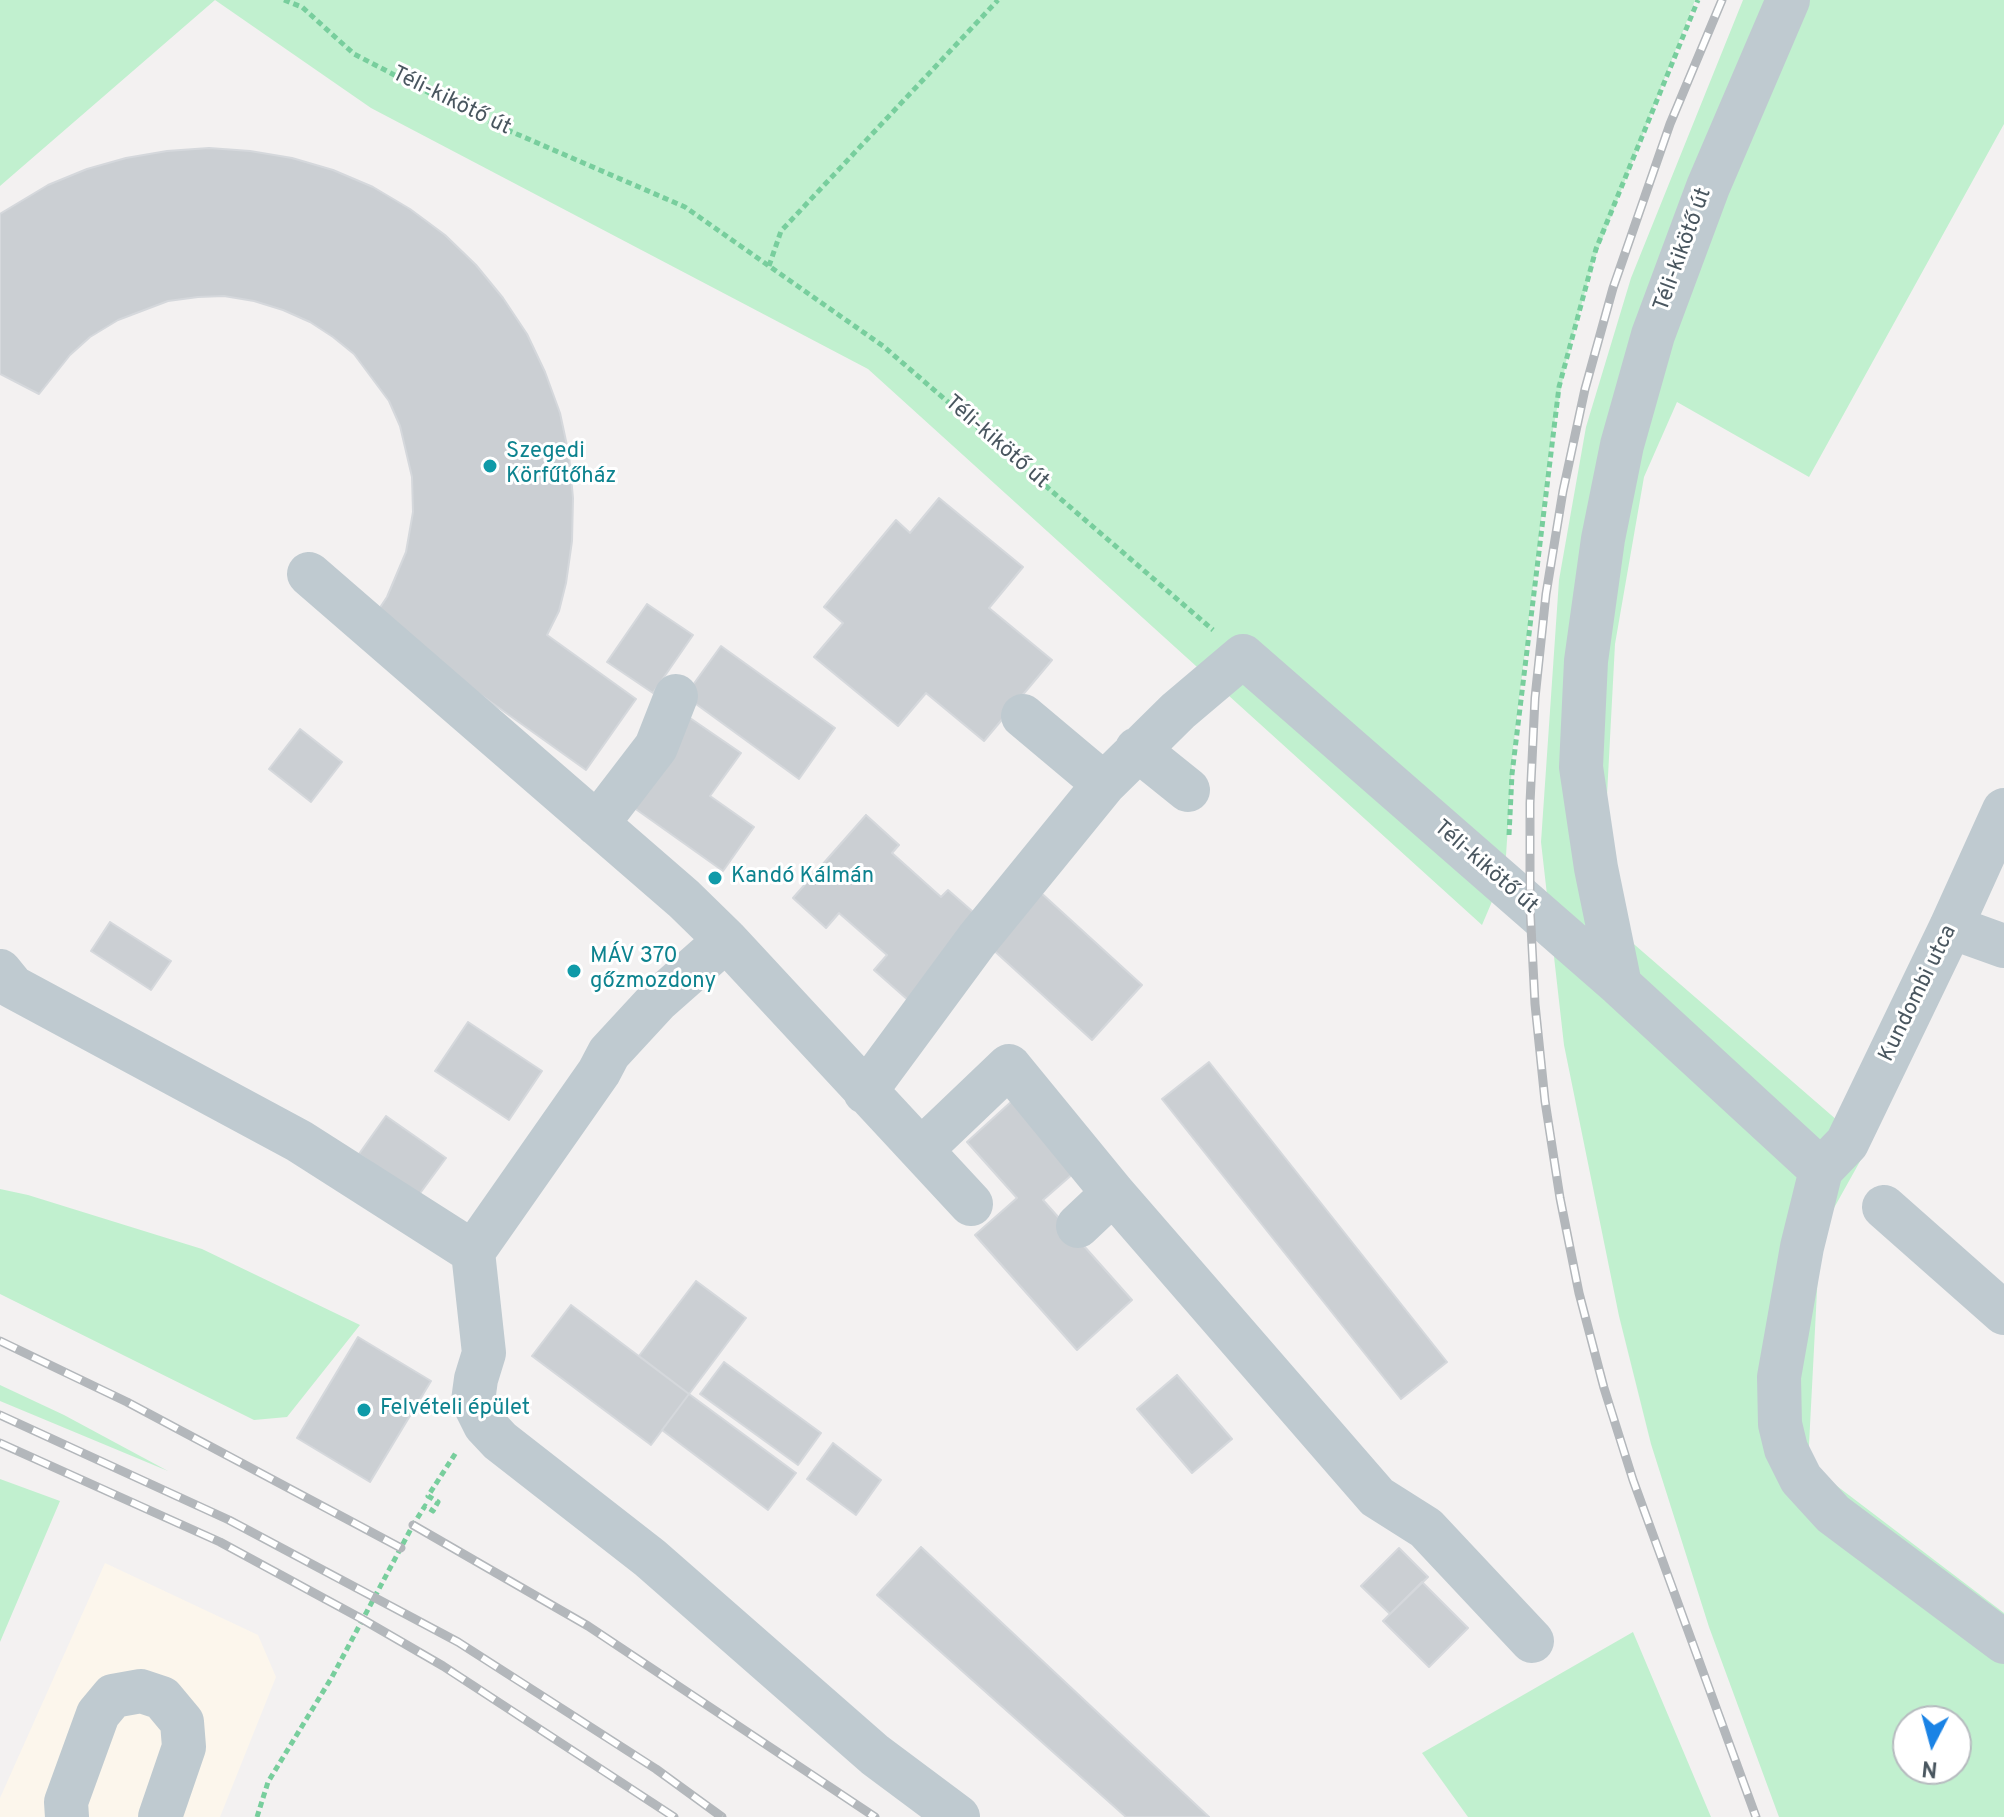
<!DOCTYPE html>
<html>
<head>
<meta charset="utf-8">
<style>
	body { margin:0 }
	#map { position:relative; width:2004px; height:1817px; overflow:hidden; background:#f3f1f1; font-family:Overpass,sans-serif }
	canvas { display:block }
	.north { position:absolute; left:1892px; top:1705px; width:80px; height:80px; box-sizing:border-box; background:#fff; border:2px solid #b6bbbf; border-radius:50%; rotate:186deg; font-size:22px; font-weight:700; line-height:32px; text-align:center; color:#49565f }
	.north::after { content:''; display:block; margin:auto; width:28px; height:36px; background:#1a83e5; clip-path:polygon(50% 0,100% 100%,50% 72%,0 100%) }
</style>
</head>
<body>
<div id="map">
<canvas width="2004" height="1817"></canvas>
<div class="north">N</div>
</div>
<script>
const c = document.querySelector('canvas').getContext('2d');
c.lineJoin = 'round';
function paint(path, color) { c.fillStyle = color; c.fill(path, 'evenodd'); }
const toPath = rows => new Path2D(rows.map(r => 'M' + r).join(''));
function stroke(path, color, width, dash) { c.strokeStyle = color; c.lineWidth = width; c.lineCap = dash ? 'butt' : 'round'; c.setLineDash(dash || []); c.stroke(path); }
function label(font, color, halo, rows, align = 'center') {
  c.font = font + ' Overpass,sans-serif'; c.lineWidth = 6; c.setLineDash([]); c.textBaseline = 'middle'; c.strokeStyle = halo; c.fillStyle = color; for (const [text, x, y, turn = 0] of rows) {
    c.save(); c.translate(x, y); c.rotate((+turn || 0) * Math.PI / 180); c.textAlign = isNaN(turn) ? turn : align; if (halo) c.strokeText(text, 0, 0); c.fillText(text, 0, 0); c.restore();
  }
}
paint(toPath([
	[105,1563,258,1635,276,1677,220,1817,0,1817,0,1798]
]), '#fcf6ec');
paint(toPath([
	[0,0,1695,0,1593,263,1567,357,1551,440,1513,749,1505,871,1482,925,868,369,371,108,215,0,0,186],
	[1743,0,2004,0,2004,124,1809,477,1677,402,1644,477,1615,644,1606,814,1628,939,1868,1147,1820,1233,1808,1464,2004,1613,2004,1817,1779,1817,1709,1627,1651,1444,1619,1316,1564,1045,1541,842,1559,580,1586,427,1631,278],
	[1908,1721,1956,1721,1956,1769,1908,1769],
	[0,1189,28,1195,202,1249,360,1325,287,1417,254,1420,0,1294],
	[0,1385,64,1415,168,1471,0,1401],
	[0,1479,60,1501,0,1642],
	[1633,1632,1711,1817,1468,1817,1422,1753]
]), '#c1f0cf');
const building = toPath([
	[209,148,250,151,292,158,333,170,373,187,410,209,445,235,476,265,503,298,527,334,545,372,560,413,569,455,573,498,572,541,566,583,559,611,547,635,636,699,586,770,373,618,387,597,406,552,413,512,412,477,400,426,389,401,354,354,333,337,310,322,283,310,254,301,224,296,198,297,168,301,118,320,90,337,70,355,39,394,0,374,0,214,48,185,87,169,126,158,167,151,209,148],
	[939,498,1023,567,989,608,1052,660,984,741,926,693,898,726,814,657,843,623,824,607,896,520,910,533,939,498],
	[647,604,693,635,653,693,607,662,647,604],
	[721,646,835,728,799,779,685,696,721,646],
	[690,718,741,753,710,796,754,827,723,871,630,805,690,718],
	[300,729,342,762,311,802,269,769,300,729],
	[866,815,899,845,892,853,941,897,948,890,980,918,908,1000,874,970,887,955,839,913,826,928,793,898,866,815],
	[1039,891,1142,985,1092,1040,989,946,1039,891],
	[110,922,171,961,151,990,91,951,110,922],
	[468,1022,542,1071,509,1120,435,1071,468,1022],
	[1209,1062,1447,1362,1401,1399,1162,1099,1209,1062],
	[1012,1101,1075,1172,1043,1200,1132,1300,1077,1350,975,1235,1017,1198,967,1142,1012,1101],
	[386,1116,446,1158,418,1196,359,1154,386,1116],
	[696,1281,746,1318,689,1394,639,1356,696,1281],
	[571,1305,689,1394,651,1445,532,1356,571,1305],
	[358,1337,431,1381,370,1482,297,1438,358,1337],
	[724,1362,821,1433,798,1465,700,1394,724,1362],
	[1177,1375,1232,1439,1192,1473,1137,1409,1177,1375],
	[689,1394,796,1473,768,1510,662,1430,689,1394],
	[833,1443,881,1480,856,1515,807,1479,833,1443],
	[921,1547,1209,1817,1126,1817,877,1595,921,1547],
	[1399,1548,1428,1577,1390,1614,1361,1586,1399,1548],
	[1422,1582,1468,1628,1429,1667,1383,1621,1422,1582]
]);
paint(building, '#cbcfd3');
stroke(building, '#d5d8dc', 2);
stroke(toPath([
	[284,0,302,7,354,54,466,112,685,207,883,346,1213,630],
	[769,266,781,231,998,0],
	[1509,835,1512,774,1559,387,1596,249,1698,0],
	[257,1817,268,1782,332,1677,413,1525,425,1506,433,1511,438,1502,428,1496,457,1451]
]), '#78ce9d', 5, [6, 4]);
stroke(toPath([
	[309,574,684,899,726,940,971,1204],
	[1023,716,1104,784],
	[1137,749,1188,790],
	[2004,810,1951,927,1847,1143,1821,1170,1802,1247,1779,1377,1780,1424,1786,1449,1801,1479,1833,1514,2004,1642],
	[597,824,656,747,676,696],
	[1951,927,2004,946],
	[726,940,657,1001,609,1053,599,1072,473,1252,484,1353,476,1379,473,1401,485,1425,500,1441,650,1558,875,1755,958,1817],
	[0,971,13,987,299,1141,473,1252],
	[1620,985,1596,868,1581,767,1586,661,1603,539,1622,445,1653,335,1708,187,1788,0],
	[865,1092,977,940,1104,784,1178,711,1243,656,1620,985,1821,1170],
	[921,1150,1009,1066,1113,1193,1377,1497,1426,1528,1532,1641],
	[1884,1207,2004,1313],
	[1078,1226,1113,1193],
	[67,1817,66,1802,98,1714,113,1696,141,1691,162,1698,182,1722,184,1747,160,1817]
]), '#bfcad0', 44);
const rail = toPath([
	[1722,0,1670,124,1613,288,1585,389,1563,491,1546,594,1535,698,1530,803,1530,907,1535,1004,1545,1101,1560,1198,1579,1293,1604,1388,1633,1480,1756,1817],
	[0,1341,127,1402,401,1548],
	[0,1415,229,1520,458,1642,656,1769,722,1817],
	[0,1443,220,1542,362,1619,443,1666,674,1817],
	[413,1525,588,1626,875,1817]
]);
stroke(rail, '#b3b7bb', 9);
stroke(rail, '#fff', 6, [18]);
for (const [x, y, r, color] of [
	[490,466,8,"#0f9aa8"],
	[715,878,8,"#0f9aa8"],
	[574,971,8,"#0f9aa8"],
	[364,1410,8,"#0f9aa8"]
]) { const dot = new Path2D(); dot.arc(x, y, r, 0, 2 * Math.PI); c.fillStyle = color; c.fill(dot); stroke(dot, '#fff', 3); }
label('22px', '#49565f', '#fff', [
	["Téli-kikötő út",451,102,26],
	["Téli-kikötő út",1684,250,-70],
	["Téli-kikötő út",996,443,41],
	["Téli-kikötő út",1485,868,41],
	["Kundombi utca",1919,994,-64]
]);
label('22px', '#0d838f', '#fff', [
	["Szegedi",506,453],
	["Körfűtőház",506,478],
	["Kandó Kálmán",731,878],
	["MÁV 370",590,958],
	["gőzmozdony",590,983],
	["Felvételi épület",380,1410]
], 'left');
</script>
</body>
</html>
